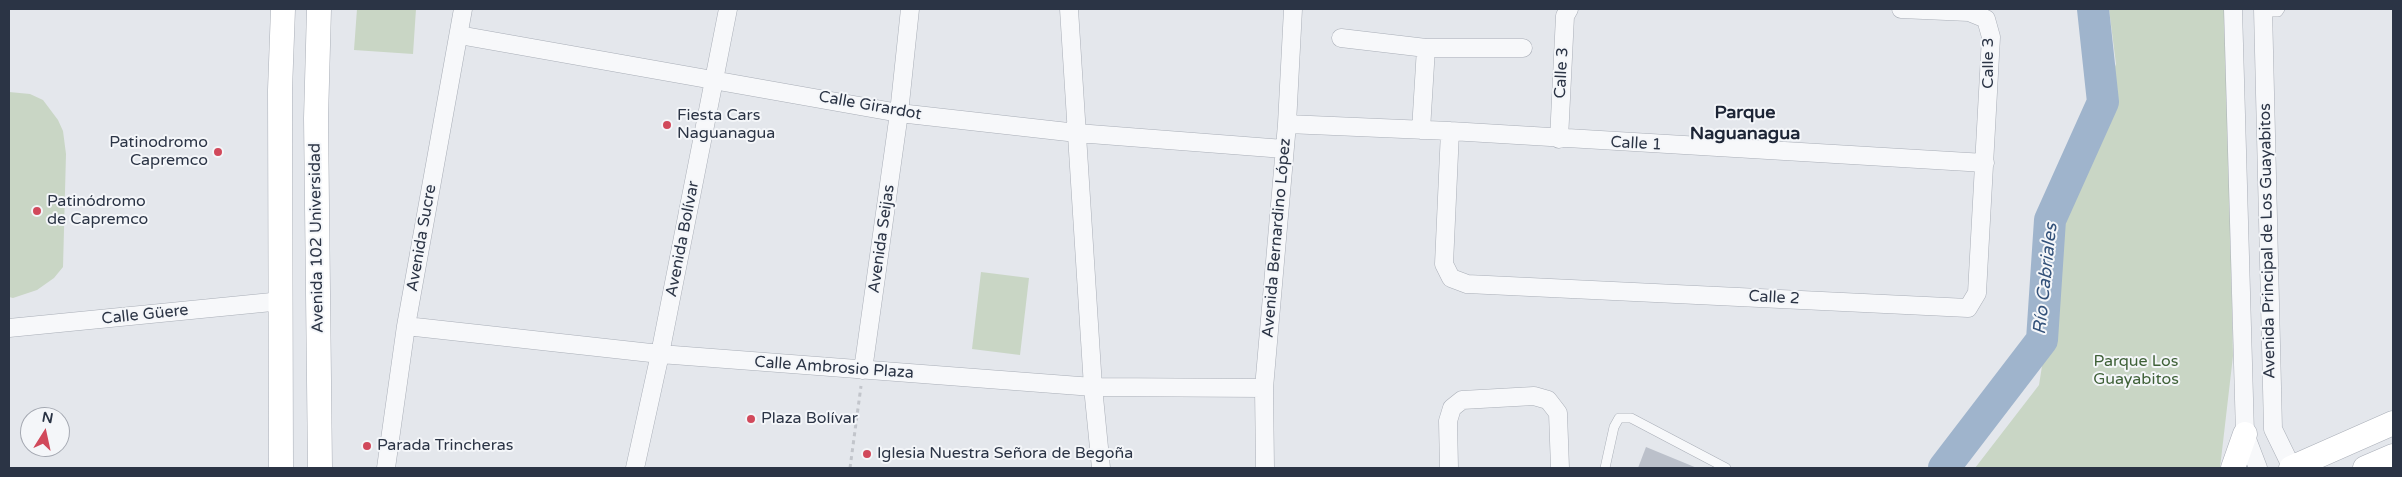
<!DOCTYPE html>
<html>
<head>
<meta charset="utf-8">
<style>
	body { margin:0 }
	#map { position:relative; width:2402px; height:477px; overflow:hidden; background:#e4e7ec; font-family:"Varela Round",sans-serif }
	canvas { display:block }
	.frame { position:absolute; inset:0; border:10px solid #2b3445; pointer-events:none }
	.north { position:absolute; left:20px; top:407px; width:50px; height:50px; box-sizing:border-box; background:#f4f6f9; border:1px solid #a4a8b1; border-radius:50%; rotate:10deg; font-size:14px; font-weight:700; line-height:20px; text-align:center; color:#2b3445 }
	.north::after { content:''; display:block; margin:auto; width:18px; height:22px; background:#d1495b; clip-path:polygon(50% 0,100% 100%,50% 72%,0 100%) }
</style>
</head>
<body>
<div id="map">
<canvas width="2402" height="477"></canvas>
<div class="frame"></div>
<div class="north">N</div>
</div>
<script>
const c = document.querySelector('canvas').getContext('2d');
c.lineJoin = 'round';
function paint(path, color) { c.fillStyle = color; c.fill(path, 'evenodd'); }
const toPath = rows => new Path2D(rows.map(r => 'M' + r).join(''));
function stroke(path, color, width, dash) { c.strokeStyle = color; c.lineWidth = width; c.lineCap = dash ? 'butt' : 'round'; c.setLineDash(dash || []); c.stroke(path); }
function label(font, color, halo, rows, align = 'center') {
  c.font = font + ' "Varela Round",sans-serif'; c.lineWidth = 4; c.setLineDash([]); c.textBaseline = 'middle'; c.strokeStyle = halo; c.fillStyle = color; for (const [text, x, y, turn = 0] of rows) {
    c.save(); c.translate(x, y); c.rotate((+turn || 0) * Math.PI / 180); c.textAlign = isNaN(turn) ? turn : align; if (halo) c.strokeText(text, 0, 0); c.fillText(text, 0, 0); c.restore();
  }
}
paint(toPath([
	[357,9,416,9,413,54,354,50],
	[2109,9,2226,9,2233,356,2220,468,1975,468,2039,385,2070,189,2116,64],
	[9,92,30,94,43,100,58,120,63,131,66,154,63,267,54,278,37,290,13,298,9,297],
	[981,272,1029,278,1020,355,972,349]
]), '#c9d6c5');
stroke(toPath([
	[1944,468,2042,340,2050,220,2103,102,2093,9]
]), '#9fb4cc', 32);
paint(toPath([
	[1646,447,1697,468,1638,468]
]), '#bbc0ca');
const lane = toPath([
	[2263,12,2278,12,2280,9],
	[1605,468,1614,427,1619,418,1631,418,1726,468]
]);
const street = toPath([
	[1069,9,1093,387,1101,468],
	[2233,9,2245,434,2258,468],
	[2263,9,2273,429,2292,468],
	[459,35,899,113,1077,133,1284,149],
	[1341,38,1426,48,1523,48],
	[1287,124,1450,131,1985,163],
	[1421,130,1426,48],
	[1450,131,1444,264,1451,278,1467,284,1968,308,1977,293,1991,37,1986,19,1969,12,1901,9],
	[1559,139,1565,16,1569,9],
	[406,326,660,354,1093,387,1264,388],
	[9,328,282,301],
	[863,370,899,113,910,9],
	[386,468,406,326,463,9],
	[635,468,660,354,728,9],
	[1265,468,1264,388,1287,124,1293,9],
	[1449,468,1448,421,1452,408,1462,400,1534,396,1548,400,1558,413,1560,468]
]);
const secondary = toPath([
	[319,9,316,118,320,468],
	[281,468,280,90,283,9],
	[2233,468,2245,434],
	[2291,468,2393,423],
	[2365,468,2393,456]
]);
stroke(lane, '#a9aeb7', 10);
stroke(street, '#a9aeb7', 19);
stroke(secondary, '#a9aeb7', 25);
stroke(toPath([
	[850,468,861,386]
]), '#c2c5cb', 3, [4, 4]);
stroke(lane, '#f7f8fa', 9);
stroke(street, '#f7f8fa', 18);
stroke(secondary, '#fff', 24);
for (const [x, y, r, color] of [
	[667,125,5,"#d1495b"],
	[218,152,5,"#d1495b"],
	[37,211,5,"#d1495b"],
	[751,419,5,"#d1495b"],
	[367,446,5,"#d1495b"],
	[867,454,5,"#d1495b"]
]) { const dot = new Path2D(); dot.arc(x, y, r, 0, 2 * Math.PI); c.fillStyle = color; c.fill(dot); stroke(dot, '#f4f6f9', 2); }
label('16px', '#2b3445', '#f4f6f9', [
	["Calle 3",1989,63,-90],
	["Calle 3",1562,73,-87],
	["Calle Girardot",870,106,10],
	["Calle 1",1636,144,3],
	["Avenida 102 Universidad",317,238,-91],
	["Avenida Sucre",422,238,-80],
	["Avenida Bernardino López",1277,238,-85],
	["Avenida Bolívar",683,239,-79],
	["Avenida Seijas",882,239,-82],
	["Avenida Principal de Los Guayabitos",2268,241,-91],
	["Calle 2",1774,298,3],
	["Calle Güere",145,315,-6],
	["Calle Ambrosio Plaza",834,368,4]
]);
label('16px', '#2b3445', '#f4f6f9', [
	["Fiesta Cars",677,116],
	["Naguanagua",677,134],
	["Patinodromo",208,143,"right"],
	["Capremco",208,161,"right"],
	["Patinódromo",47,202],
	["de Capremco",47,220],
	["Plaza Bolívar",761,419],
	["Parada Trincheras",377,446],
	["Iglesia Nuestra Señora de Begoña",877,454]
], 'left');
label('16px', '#3f6138', '#f4f6f9', [
	["Parque Los",2136,362],
	["Guayabitos",2136,380]
]);
label('bold 18px', '#1d2536', '#f4f6f9', [
	["Parque",1745,113],
	["Naguanagua",1745,134]
]);
label('italic 18px', '#34527a', '#f4f6f9', [
	["Río Cabriales",2046,279,-84]
]);
</script>
</body>
</html>
